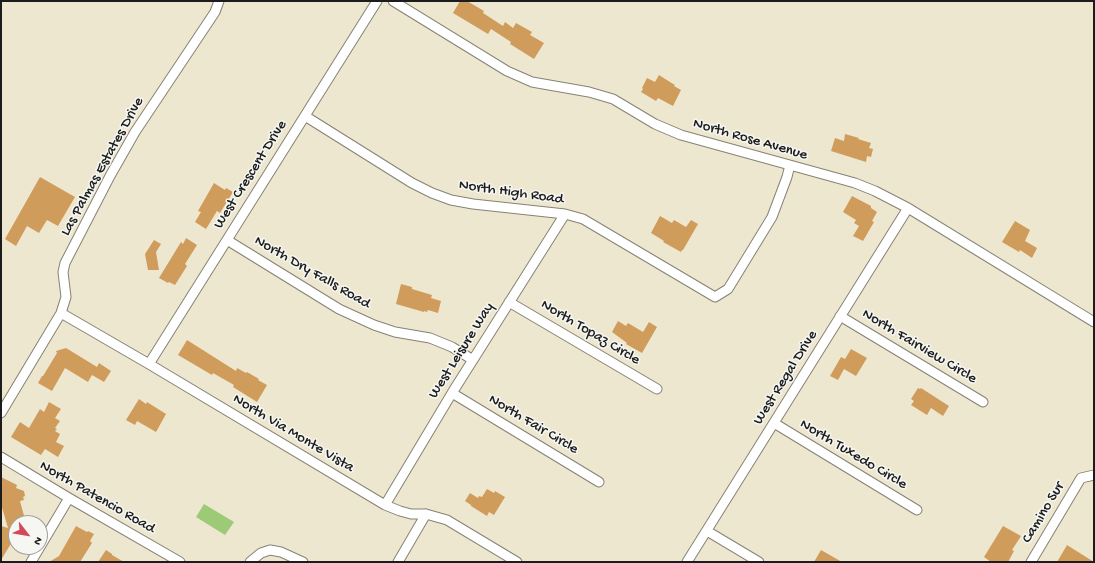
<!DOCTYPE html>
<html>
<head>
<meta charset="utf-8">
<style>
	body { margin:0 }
	#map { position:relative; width:1095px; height:563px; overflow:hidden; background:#eee7cf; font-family:"Gochi Hand",sans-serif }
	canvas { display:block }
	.frame { position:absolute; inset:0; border:2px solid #1c1c1c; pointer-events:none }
	.north { position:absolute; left:8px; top:515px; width:40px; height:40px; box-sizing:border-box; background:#f6f6f2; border:1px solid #9f9f9c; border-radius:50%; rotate:121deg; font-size:11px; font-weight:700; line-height:16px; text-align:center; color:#1c1c1c }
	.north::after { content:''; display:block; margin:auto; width:14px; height:18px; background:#d1495b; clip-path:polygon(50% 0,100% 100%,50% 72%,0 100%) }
</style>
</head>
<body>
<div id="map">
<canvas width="1095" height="563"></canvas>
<div class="frame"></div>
<div class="north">N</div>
</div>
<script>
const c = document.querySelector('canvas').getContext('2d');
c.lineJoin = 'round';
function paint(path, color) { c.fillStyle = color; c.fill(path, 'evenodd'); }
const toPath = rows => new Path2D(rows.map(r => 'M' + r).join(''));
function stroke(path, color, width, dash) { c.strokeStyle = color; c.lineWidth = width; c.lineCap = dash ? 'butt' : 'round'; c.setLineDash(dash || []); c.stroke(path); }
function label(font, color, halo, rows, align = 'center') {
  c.font = font + ' "Gochi Hand",sans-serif'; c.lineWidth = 3; c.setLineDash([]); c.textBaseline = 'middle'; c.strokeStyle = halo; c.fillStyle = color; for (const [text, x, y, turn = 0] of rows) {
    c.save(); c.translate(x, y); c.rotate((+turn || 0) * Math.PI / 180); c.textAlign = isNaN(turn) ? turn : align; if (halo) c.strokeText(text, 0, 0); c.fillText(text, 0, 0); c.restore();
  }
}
paint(toPath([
	[204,504,234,522,225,535,196,517]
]), '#9dca77');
paint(toPath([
	[460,1,467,1,484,11,483,13,503,26,505,22,513,28,516,23,532,32,530,35,544,43,534,59,510,44,511,42,491,29,488,34,453,13],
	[659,75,670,82,675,85,674,86,681,90,673,106,658,98,656,101,641,92,643,89,642,88,647,78,655,82],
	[845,134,859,138,858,139,871,143,869,148,873,149,871,157,867,156,866,162,831,151,835,138,844,141],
	[40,177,75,197,58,226,47,220,39,233,27,226,16,246,5,239],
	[214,183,225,190,226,188,233,192,220,213,217,211,206,229,195,222,201,212,198,211],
	[852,196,871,206,871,208,877,212,872,221,874,222,863,241,853,236,859,226,854,223,856,220,843,212],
	[660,216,672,223,674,220,686,227,691,220,698,224,683,250,682,250,681,252,663,242,664,241,651,233],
	[1015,221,1030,230,1025,241,1037,248,1032,258,1020,250,1019,252,1002,242],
	[186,238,197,245,185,264,187,266,175,285,169,282,168,283,159,278,181,242,183,244],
	[154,240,161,244,156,252,159,270,148,270,145,254],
	[401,284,412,287,412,289,432,295,431,298,441,301,438,313,428,310,427,312,424,311,424,312,396,304],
	[618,321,626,326,628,323,643,332,649,322,657,327,642,353,626,344,627,343,612,332],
	[187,340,236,371,237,368,246,373,247,372,259,379,258,380,267,385,257,402,233,387,234,385,213,373,212,375,178,355],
	[66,348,97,367,99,363,111,371,104,382,92,375,88,382,65,368,52,391,38,383,42,376,43,376,57,353,56,351],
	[851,349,867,358,856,376,844,369,838,380,830,376,841,357,845,359],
	[918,388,920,389,921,388,949,406,943,416,931,408,927,415,911,405,914,401,911,399],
	[139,399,146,404,147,402,166,414,156,432,137,421,135,425,126,420],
	[49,402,61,409,55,418,60,421,55,428,57,429,55,431,60,434,56,442,64,446,58,457,45,449,41,455,11,437,20,422,29,428,40,409,44,412],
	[1,477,17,485,16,488,24,491,25,496,23,497,24,500,20,501,26,523,16,523,16,527,9,538,12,542,1,560,1,526,8,528,1,504],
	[487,489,494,493,495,491,505,497,494,515,489,512,487,516,471,506,471,505,465,501,470,493,478,498,479,496,482,497],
	[76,526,87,532,88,531,94,534,90,541,92,543,80,562,49,562,59,556],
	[1003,526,1021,536,1012,550,1014,551,1008,562,991,562,984,557],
	[1067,545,1094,562,1057,562],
	[106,550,112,554,112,555,124,562,98,562],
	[821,550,842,562,814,562]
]), '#cf9c5b');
const minor = toPath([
	[393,1,507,71,532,82,589,92,613,99,655,124,681,135,855,183,875,191,908,208,1094,322],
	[305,116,412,183,432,193,451,200,473,204,565,214,583,219,715,297,728,289,772,217,787,177,790,165],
	[227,240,339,309,374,325,395,332,430,338,452,347,473,360],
	[509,302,657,389],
	[61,313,149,364,385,505,400,511,411,514,426,514,447,520,517,562],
	[840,316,983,402],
	[149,364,377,1],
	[452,393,599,482],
	[1,413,61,313,66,297,63,272,65,263,110,176,135,132,215,12,219,1],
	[774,423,917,510],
	[1,457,69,498,180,562],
	[385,505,452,393,565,214],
	[707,531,759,562],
	[31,562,69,498],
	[250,562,261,553,270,550,281,552,303,562],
	[398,562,426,514],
	[687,562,908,208],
	[1031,562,1081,478,1094,475]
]);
stroke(minor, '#858276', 11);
stroke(minor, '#fff', 9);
label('15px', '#1c1c1c', '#f6f6f2', [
	["North Rose Avenue",750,140,16],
	["Las Palmas Estates Drive",103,167,-61],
	["West Crescent Drive",251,175,-58],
	["North High Road",511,193,8],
	["North Dry Falls Road",312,273,30],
	["North Topaz Circle",590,333,31],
	["North Fairview Circle",919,347,31],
	["West Leisure Way",462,351,-58],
	["West Regal Drive",786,378,-58],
	["North Fair Circle",533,425,31],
	["North Via Monte Vista",293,434,31],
	["North Tuxedo Circle",853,455,31],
	["North Patencio Road",97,498,30],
	["Camino Sur",1044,513,-59]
]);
</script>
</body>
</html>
